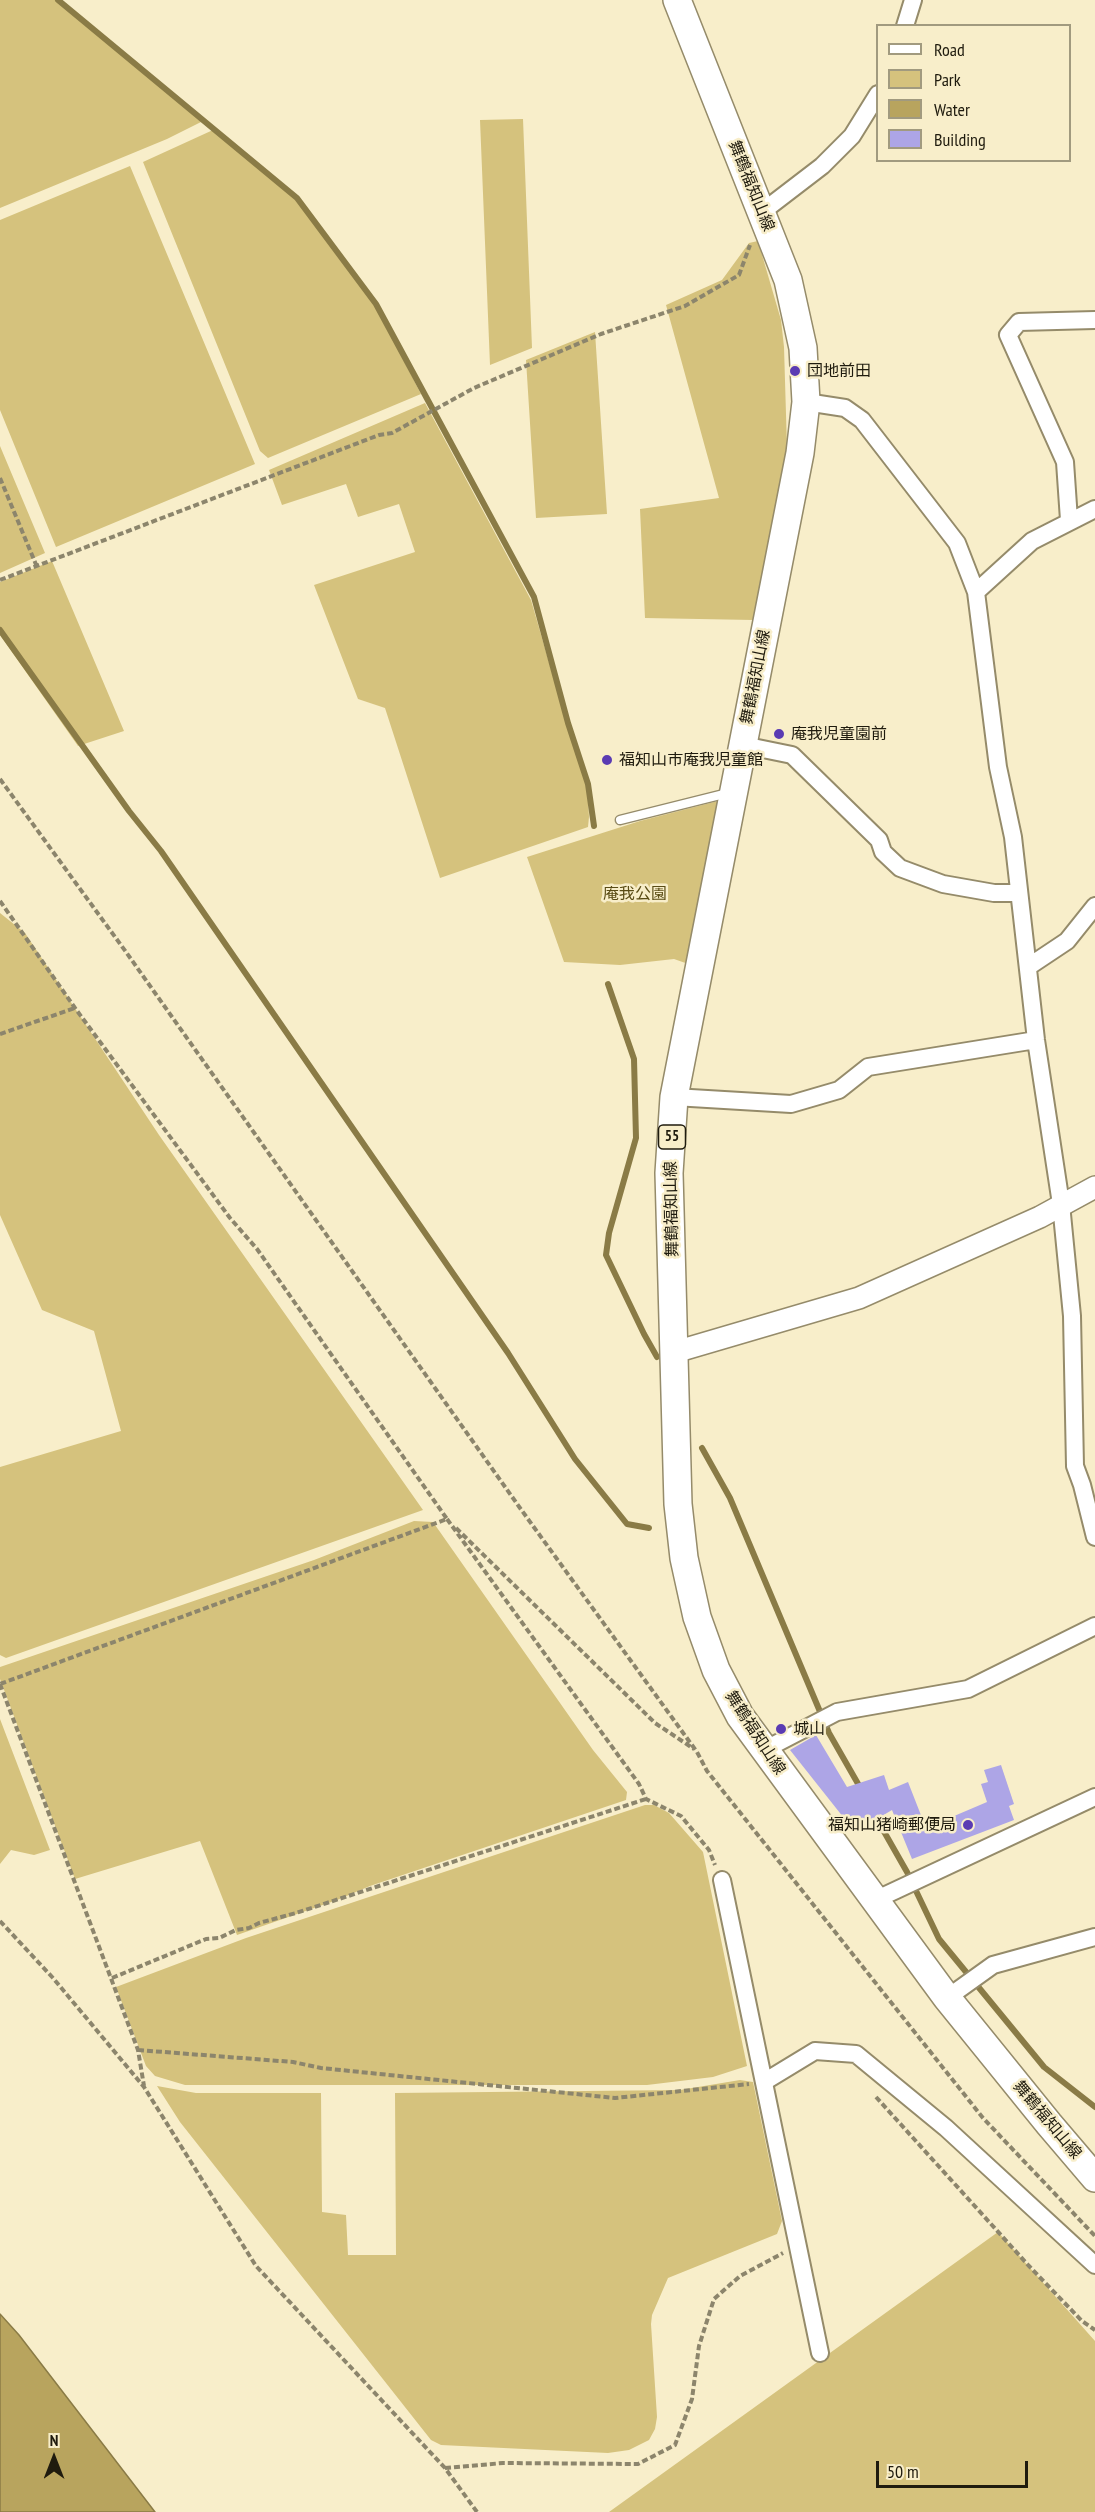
<!DOCTYPE html>
<html>
<head>
<meta charset="utf-8">
<style>
	body { margin:0 }
	#map { position:relative; width:1095px; height:2512px; overflow:hidden; background:#f8eeca; font-family:"PT Sans Narrow",sans-serif }
	canvas { display:block }
	.legend { position:absolute; left:876px; top:24px; width:195px; height:138px; box-sizing:border-box; background:#f8eeca; border:2px solid #a19a7f; margin:0; padding:8px 10px; list-style:none; font-size:18px; color:#1f1b0e }
	.legend li { display:flex; align-items:center; gap:12px; height:30px }
	.legend b { width:30px; border:2px solid #a19a7f }
	.north { position:absolute; left:24px; top:2428px; width:60px; height:60px; -webkit-text-stroke:4px #f8eeca; paint-order:stroke; rotate:0deg; font-size:16px; font-weight:700; line-height:24px; text-align:center; color:#1f1b0e }
	.north::after { content:''; display:block; margin:auto; width:21px; height:27px; background:#1f1b0e; clip-path:polygon(50% 0,100% 100%,50% 72%,0 100%) }
	.scale { position:absolute; left:876px; top:2461px; width:152px; height:27px; box-sizing:border-box; border:3px solid #1f1b0e; border-top:0; padding-left:8px; font-size:18px; line-height:21px; white-space:nowrap; color:#1f1b0e; -webkit-text-stroke:4px #f8eeca; paint-order:stroke }
</style>
</head>
<body>
<div id="map">
<canvas width="1095" height="2512"></canvas>
<ul class="legend">
<li><b style="height:8px;background:#fff"></b>Road</li>
<li><b style="height:16px;background:#d5c27d"></b>Park</li>
<li><b style="height:16px;background:#b8a45e"></b>Water</li>
<li><b style="height:16px;background:#ada5e6"></b>Building</li>
</ul>
<div class="north">N</div>
<div class="scale">50 m</div>
</div>
<script>
const c = document.querySelector('canvas').getContext('2d');
c.lineJoin = 'round';
function paint(path, color) { c.fillStyle = color; c.fill(path, 'evenodd'); }
const toPath = rows => new Path2D(rows.map(r => 'M' + r).join(''));
function stroke(path, color, width, dash) { c.strokeStyle = color; c.lineWidth = width; c.lineCap = dash ? 'butt' : 'round'; c.setLineDash(dash || []); c.stroke(path); }
function label(font, color, halo, rows, align = 'center') {
  c.font = font + ' "PT Sans Narrow","Noto Sans JP",sans-serif'; c.lineWidth = 5; c.setLineDash([]); c.textBaseline = 'middle'; c.strokeStyle = halo; c.fillStyle = color; for (const [text, x, y, turn = 0] of rows) {
    c.save(); c.translate(x, y); c.rotate((+turn || 0) * Math.PI / 180); c.textAlign = isNaN(turn) ? turn : align; if (halo) c.strokeText(text, 0, 0); c.fillText(text, 0, 0); c.restore();
  }
}
paint(toPath([
	[0,0,56,0,203,121,167,139,0,208],
	[523,119,532,348,490,365,480,120],
	[213,130,297,199,322,228,375,305,421,394,268,458,260,451,143,162],
	[130,166,255,464,56,547,0,410,0,220],
	[758,241,781,320,784,347,787,448,753,620,645,618,640,509,719,498,666,305,722,280,749,243],
	[595,332,607,514,536,518,526,360],
	[425,403,531,600,567,725,587,784,589,817,588,827,440,878,385,708,358,699,314,585,415,552,399,504,358,517,346,484,282,505,269,470],
	[0,446,45,553,0,573],
	[52,561,124,731,78,746,0,635,0,582],
	[722,800,694,966,674,959,620,965,564,962,527,857,640,821],
	[0,913,25,933,159,1135,423,1510,6,1658,0,1655,0,1467,121,1431,94,1331,42,1310,0,1215],
	[414,1521,433,1522,593,1750,627,1792,626,1800,370,1886,337,1900,237,1935,200,1841,75,1879,0,1679,0,1667,314,1560],
	[0,1719,50,1850,34,1855,11,1850,0,1864],
	[645,1805,654,1805,669,1813,703,1852,747,2066,713,2077,647,2085,185,2085,155,2076,146,2066,116,1987,246,1938],
	[740,2080,753,2082,782,2221,777,2234,668,2278,652,2315,651,2324,657,2417,655,2429,649,2440,629,2450,608,2453,441,2445,431,2440,180,2122,157,2086,196,2093,321,2093,322,2212,346,2215,348,2255,396,2255,395,2093,680,2090],
	[998,2232,1095,2341,1095,2512,609,2512]
]), '#d5c27d');
const water = toPath([
	[0,2314,19,2335,155,2512,0,2512,0,2314]
]);
paint(water, '#b8a45e');
stroke(water, '#8a7b46', 1.5);
stroke(toPath([
	[58,0,297,198,376,304,534,597,568,723,588,784,594,826],
	[0,630,129,811,161,851,508,1353,575,1459,627,1524,649,1528],
	[608,984,634,1059,636,1138,609,1233,606,1255,644,1334,657,1357],
	[702,1448,730,1498,829,1733,861,1789],
	[874,1814,907,1872,939,1939,1044,2067,1095,2107]
]), '#8a7b46', 6);
paint(toPath([
	[816,1735,847,1787,884,1775,889,1790,908,1782,926,1828,987,1802,981,1784,988,1782,984,1770,1001,1765,1014,1804,1009,1806,1014,1820,912,1859,892,1810,855,1832,790,1750]
]), '#ada5e6');
const service = toPath([
	[620,820,728,793]
]);
const minor = toPath([
	[905,26,913,0],
	[762,212,822,166,852,136,878,94],
	[806,402,845,408,862,420,957,543,976,592,998,767,1013,837,1036,1040,1061,1204,1072,1316,1075,1466,1082,1485,1095,1537],
	[1069,520,1065,462,1008,335,1019,322,1095,320],
	[976,592,1032,541,1095,509],
	[743,745,792,755,879,840,883,852,900,868,943,884,994,893,1019,893],
	[1028,967,1067,941,1095,906],
	[674,1097,791,1104,839,1090,868,1067,1036,1040],
	[764,1750,837,1712,968,1689,1095,1626],
	[722,1880,820,2353],
	[875,1900,1095,1797],
	[947,1998,993,1965,1095,1937],
	[764,2082,815,2051,856,2054,946,2128,1095,2265]
]);
const tertiary = toPath([
	[675,1352,859,1298,1040,1217,1095,1187]
]);
const primary = toPath([
	[677,0,788,280,803,348,806,402,800,453,674,1097,669,1173,678,1504,684,1558,697,1617,716,1670,740,1716,947,1998,1049,2124,1095,2178]
]);
stroke(service, '#958b6a', 11);
stroke(minor, '#958b6a', 20);
stroke(tertiary, '#958b6a', 24);
stroke(primary, '#958b6a', 30);
stroke(toPath([
	[0,478,37,567],
	[0,580,379,435,392,433,474,388,601,334,685,306,739,275,750,245],
	[0,779,126,952,520,1508,697,1752,707,1771,983,2118,1095,2236],
	[0,901,75,1008,230,1218,257,1249,447,1519,0,1684],
	[0,1034,75,1008],
	[447,1519,639,1784,646,1799,681,1816,709,1850,715,1865],
	[456,1528,655,1723,694,1749],
	[0,1684,138,2050,144,2086],
	[0,1921,53,1978,144,2087,256,2266,445,2468,477,2512],
	[112,1978,206,1939,219,1938,236,1930,249,1928,259,1923,296,1913,646,1799],
	[138,2050,293,2062,321,2068,615,2098,749,2084],
	[876,2097,1029,2266,1082,2321,1095,2330],
	[445,2468,503,2463,638,2464,675,2445,692,2399,699,2346,714,2299,740,2276,783,2253]
]), '#8c856c', 4, [6, 3]);
stroke(service, '#fff', 8);
stroke(minor, '#fff', 16);
stroke(tertiary, '#fff', 21);
stroke(primary, '#fff', 27);
for (const [x, y, r, color] of [
	[795,371,6,"#5a3bb3"],
	[779,734,6,"#5a3bb3"],
	[607,760,6,"#5a3bb3"],
	[781,1729,6,"#5a3bb3"],
	[968,1825,6,"#5a3bb3"]
]) { const dot = new Path2D(); dot.arc(x, y, r, 0, 2 * Math.PI); c.fillStyle = color; c.fill(dot); stroke(dot, '#f8eeca', 2); }
for (const [x, y, w] of [
	[672,1137,27]
]) { const box = new Path2D(); box.roundRect(x - w / 2, y - 12, w, 24, 4.5); c.fillStyle = '#f8eeca'; c.fill(box); stroke(box, '#1f1b0e', 1.5); }
label('bold 15px', '#1f1b0e', null, [
	["55",672,1137]
]);
label('16px', '#1f1b0e', '#f8eeca', [
	["舞鶴福知山線",751,186,68],
	["舞鶴福知山線",756,677,-79],
	["舞鶴福知山線",672,1209,-91],
	["舞鶴福知山線",755,1733,57],
	["舞鶴福知山線",1047,2120,50]
]);
label('16px', '#1f1b0e', '#f8eeca', [
	["団地前田",807,371],
	["庵我児童園前",791,734],
	["福知山市庵我児童館",619,760],
	["城山",793,1729],
	["福知山猪崎郵便局",956,1825,"right"]
], 'left');
label('16px', '#5a4c15', '#f8eeca', [
	["庵我公園",635,894]
]);
</script>
</body>
</html>
